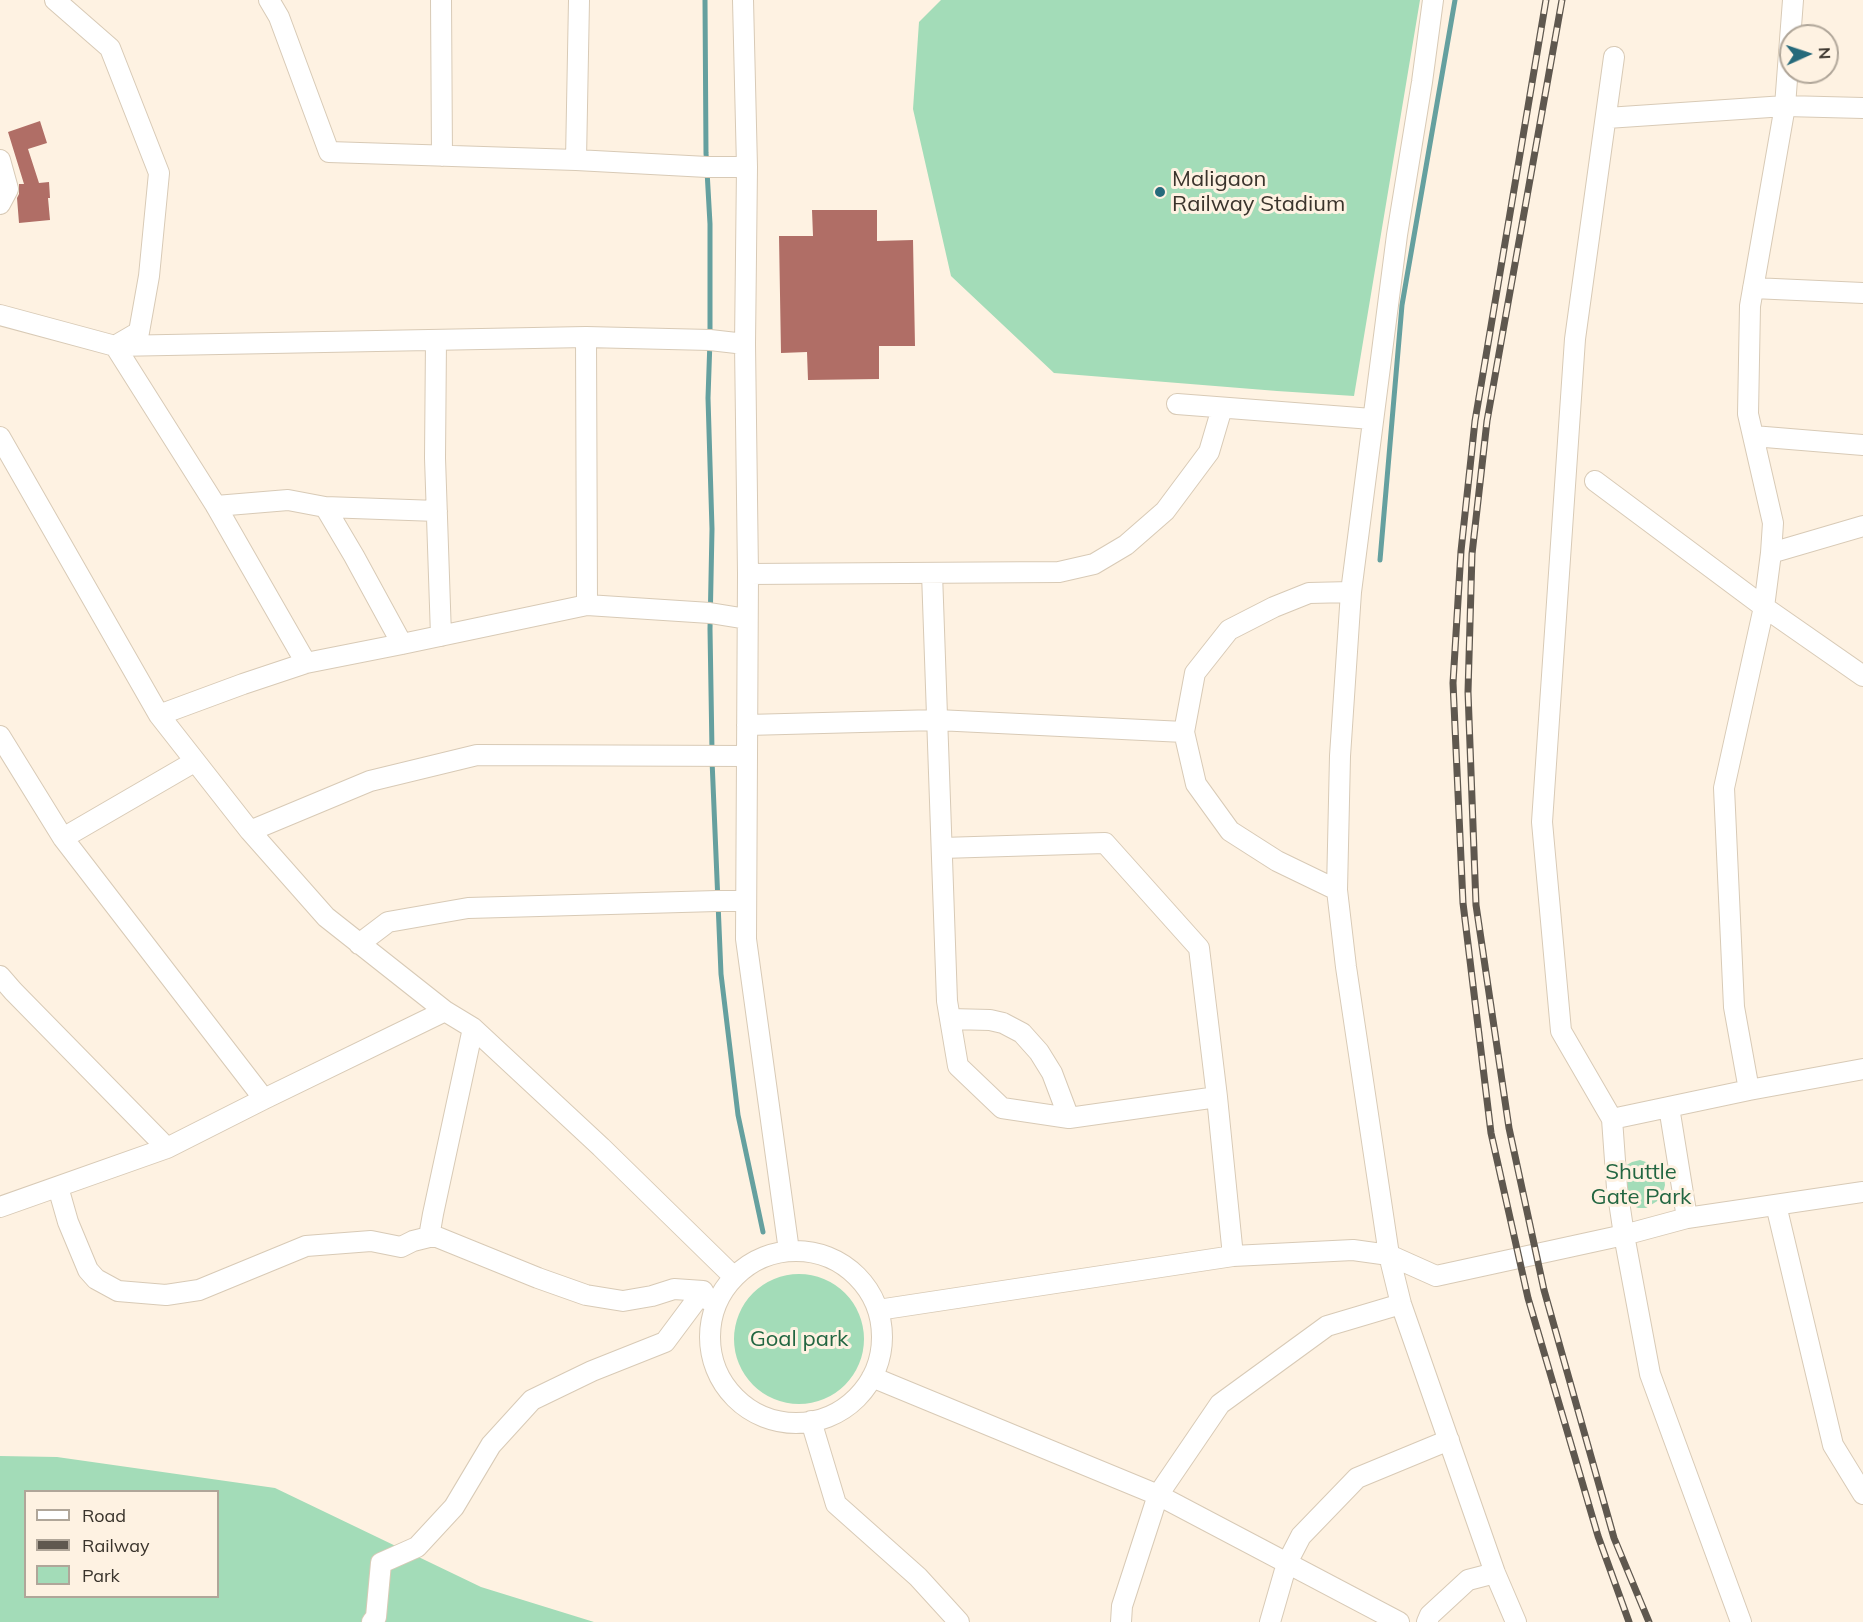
<!DOCTYPE html>
<html>
<head>
<meta charset="utf-8">
<style>
	body { margin:0 }
	#map { position:relative; width:1863px; height:1622px; overflow:hidden; background:#fef2e2; font-family:Mulish,sans-serif }
	canvas { display:block }
	.legend { position:absolute; left:24px; top:1490px; width:195px; height:108px; box-sizing:border-box; background:#fef2e2; border:2px solid #b0a699; margin:0; padding:8px 10px; list-style:none; font-size:18px; color:#3a342c }
	.legend li { display:flex; align-items:center; gap:12px; height:30px }
	.legend b { width:30px; border:2px solid #b0a699 }
	.north { position:absolute; left:1779px; top:24px; width:60px; height:60px; box-sizing:border-box; background:#fef2e2; border:2px solid #b0a699; border-radius:50%; rotate:87deg; font-size:16px; font-weight:700; line-height:24px; text-align:center; color:#3a342c }
	.north::after { content:''; display:block; margin:auto; width:21px; height:27px; background:#266a7b; clip-path:polygon(50% 0,100% 100%,50% 72%,0 100%) }
</style>
</head>
<body>
<div id="map">
<canvas width="1863" height="1622"></canvas>
<ul class="legend">
<li><b style="height:8px;background:#fff"></b>Road</li>
<li><b style="height:8px;background:#5f584f"></b>Railway</li>
<li><b style="height:16px;background:#a3dcb8"></b>Park</li>
</ul>
<div class="north">N</div>
</div>
<script>
const c = document.querySelector('canvas').getContext('2d');
c.lineJoin = 'round';
function paint(path, color) { c.fillStyle = color; c.fill(path, 'evenodd'); }
const toPath = rows => new Path2D(rows.map(r => 'M' + r).join(''));
function stroke(path, color, width, dash) { c.strokeStyle = color; c.lineWidth = width; c.lineCap = dash ? 'butt' : 'round'; c.setLineDash(dash || []); c.stroke(path); }
function label(font, color, halo, rows, align = 'center') {
  c.font = font + ' Mulish,sans-serif'; c.lineWidth = 6; c.setLineDash([]); c.textBaseline = 'middle'; c.strokeStyle = halo; c.fillStyle = color; for (const [text, x, y, turn = 0] of rows) {
    c.save(); c.translate(x, y); c.rotate((+turn || 0) * Math.PI / 180); c.textAlign = isNaN(turn) ? turn : align; if (halo) c.strokeText(text, 0, 0); c.fillText(text, 0, 0); c.restore();
  }
}
paint(toPath([
	[941,0,1420,0,1354,396,1277,391,1054,373,951,276,913,109,919,22],
	[1640,1160,1655,1165,1660,1170,1664,1177,1665,1185,1663,1193,1659,1200,1646,1208,1638,1208,1625,1202,1625,1166,1632,1162],
	'734 1339a65 65 0 1 1 130 0a65 65 0 1 1-130 0Z',
	[0,1456,57,1457,275,1488,481,1587,594,1622,0,1622],
	[26,1492,218,1492,218,1596,26,1596]
]), '#a3dcb8');
stroke(toPath([
	[705,0,706,153,710,224,710,340,708,398,712,529,710,629,712,751],
	[1380,560,1402,305,1455,0],
	[712,760,721,974,738,1115,763,1232]
]), '#65a09f', 5);
paint(toPath([
	[40,121,47,143,28,149,39,183,49,182,50,198,48,198,50,220,19,223,17,198,19,194,19,184,24,184,8,132],
	[812,210,877,210,877,241,913,240,915,346,879,346,879,379,808,380,807,352,781,353,779,236,813,236]
]), '#b06e66');
const minor = toPath([
	[55,0,110,48,159,173,149,276,139,332,115,346,216,506,306,663],
	[269,0,279,17,329,152,576,160,707,167,747,167],
	[441,0,442,156],
	[743,0,747,167,745,344,748,574,746,939,789,1251],
	[1433,0,1422,82,1397,235,1351,592,1340,756,1337,890,1346,967,1389,1255,1401,1304,1495,1573,1516,1622],
	[1614,57,1575,339,1542,822,1561,1031,1612,1119,1617,1188,1624,1235,1650,1374,1741,1622],
	[1607,118,1785,106,1863,108],
	[0,160,8,189,0,204],
	[576,160,579,0],
	[1753,288,1863,293],
	[0,315,115,346,586,337,710,340,745,344],
	[586,337,587,605],
	[436,340,435,458,441,636],
	[1177,404,1372,419],
	[1753,436,1863,445],
	[0,437,159,715,250,831,326,917,445,1011,473,1028,601,1147,734,1277],
	[1595,481,1764,607,1863,676],
	[216,506,288,500,325,507,354,556,402,644],
	[325,507,437,511],
	[1771,553,1863,526],
	[932,573,947,1001,958,1066,1002,1108,1069,1118,1217,1097],
	[748,574,1059,572,1094,564,1126,545,1165,511,1209,452,1222,408],
	[159,715,243,684,306,663,402,644,587,605,710,613,747,619],
	[747,725,937,720,1184,732],
	[0,736,63,838,264,1099],
	[250,831,370,781,477,755,747,756],
	[63,838,194,762],
	[942,848,1105,843,1199,948,1217,1097,1233,1256],
	[1337,890,1277,861,1230,831,1196,784,1184,732,1195,673,1229,630,1274,607,1309,593,1351,592],
	[359,944,388,922,468,908,717,901,746,901],
	[0,976,13,991,167,1148,0,1207],
	[950,1019,990,1020,1003,1023,1022,1033,1039,1052,1052,1073,1069,1118],
	[1749,1090,1734,1007,1724,788,1764,607,1771,553,1773,523,1748,414,1750,306,1785,106,1793,0],
	[1669,1107,1687,1218],
	[1612,1119,1749,1090,1863,1069],
	[167,1148,264,1099,445,1011],
	[58,1187,68,1222,88,1270,96,1279,118,1291,166,1295,199,1290,306,1246,371,1241,401,1247,413,1241,429,1237,437,1237,538,1278,586,1295,623,1301,652,1296,674,1289,703,1291],
	[1776,1205,1833,1445,1863,1494],
	[429,1237,433,1214,473,1028],
	'710 1337a86 86 0 1 1 172 0a86 86 0 1 1-172 0Z',
	[878,1310,1233,1256,1353,1250,1389,1255,1436,1276,1624,1235,1687,1218,1863,1192],
	[872,1377,1158,1495,1399,1622],
	[811,1421,836,1504,918,1577,959,1622],
	[372,1622,376,1617,381,1563,417,1547,454,1507,491,1445,532,1400,592,1371,665,1342,703,1291,708,1300],
	[1121,1622,1122,1606,1158,1495,1220,1404,1327,1326,1401,1304],
	[1270,1622,1287,1563,1301,1536,1357,1478,1449,1440],
	[1427,1622,1430,1615,1468,1580,1495,1573]
]);
stroke(minor, '#d8cab6', 22);
stroke(minor, '#fff', 20);
const rail = toPath([
	[1546,0,1475,421,1461,551,1453,683,1463,903,1491,1133,1528,1298,1598,1536,1629,1622],
	[1562,0,1487,421,1472,554,1468,692,1476,905,1509,1128,1544,1290,1614,1538,1649,1622]
]);
stroke(rail, '#5f584f', 7);
stroke(rail, '#fef2e2', 4.5, [14]);
for (const [x, y, r, color] of [
	[1160,192,6,"#266a7b"]
]) { const dot = new Path2D(); dot.arc(x, y, r, 0, 2 * Math.PI); c.fillStyle = color; c.fill(dot); stroke(dot, '#fef2e2', 2); }
label('22px', '#3a342c', '#fef2e2', [
	["Maligaon",1172,179],
	["Railway Stadium",1172,204]
], 'left');
label('22px', '#226641', '#fef2e2', [
	["Shuttle",1641,1172],
	["Gate Park",1641,1197],
	["Goal park",799,1339]
]);
</script>
</body>
</html>
